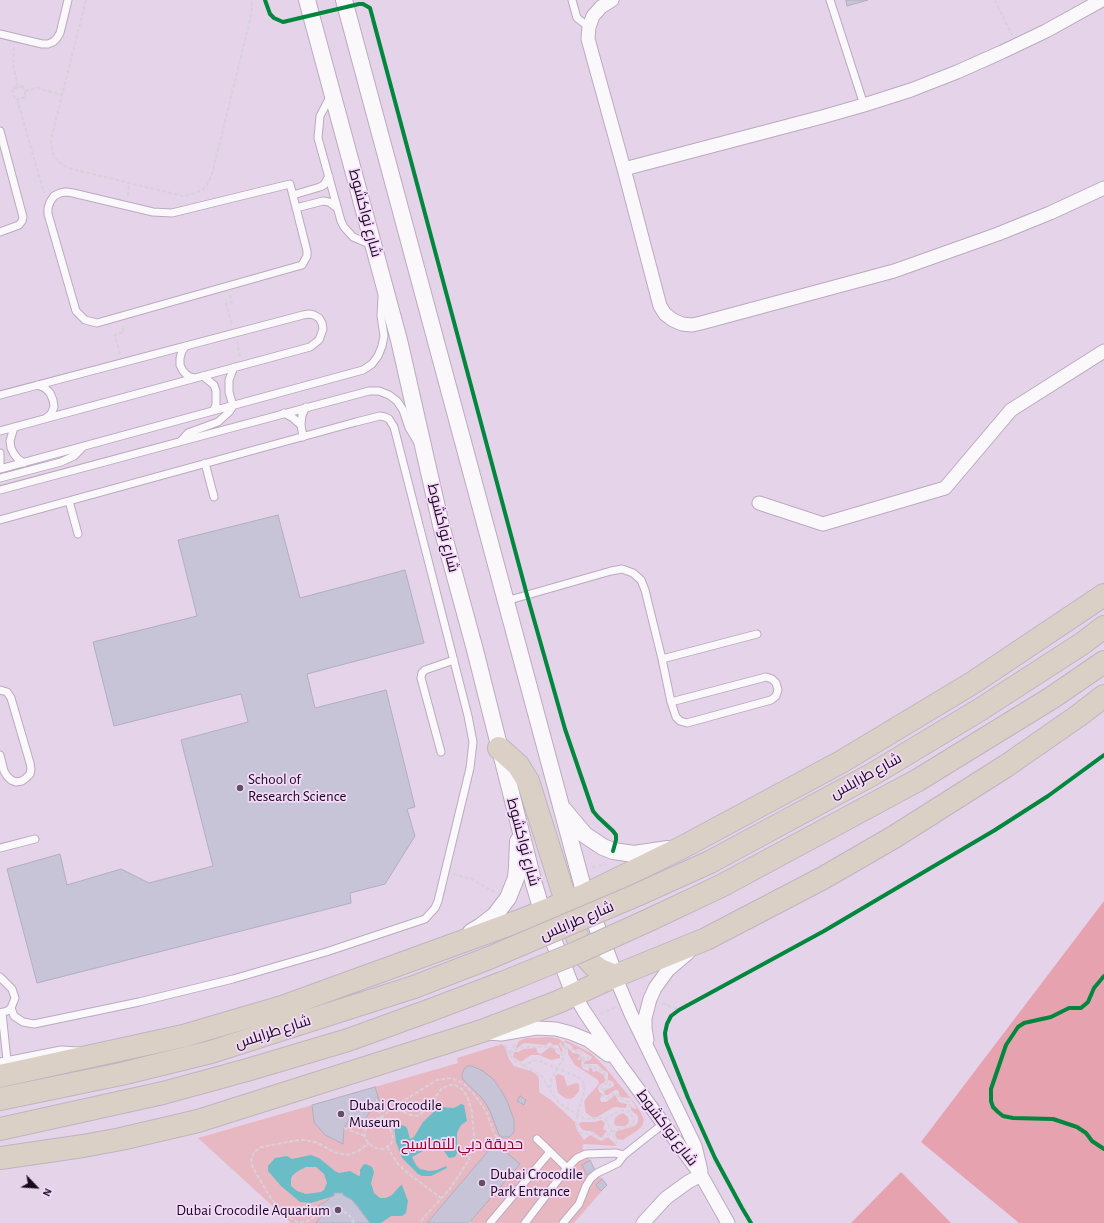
<!DOCTYPE html>
<html>
<head>
<meta charset="utf-8">
<style>
	body { margin:0 }
	#map { position:relative; width:1104px; height:1223px; overflow:hidden; background:#e5d3ea; font-family:"Alegreya Sans",sans-serif }
	canvas { display:block }
	.north { position:absolute; left:16px; top:1167px; width:40px; height:40px; -webkit-text-stroke:3px #f5d9fc; paint-order:stroke; rotate:115deg; font-size:11px; font-weight:700; line-height:16px; text-align:center; color:#170b1a }
	.north::after { content:''; display:block; margin:auto; width:14px; height:18px; background:#170b1a; clip-path:polygon(50% 0,100% 100%,50% 72%,0 100%) }
</style>
</head>
<body>
<div id="map">
<canvas width="1104" height="1223"></canvas>
<div class="north">N</div>
</div>
<script>
const c = document.querySelector('canvas').getContext('2d');
c.lineJoin = 'round';
function paint(path, color) { c.fillStyle = color; c.fill(path, 'evenodd'); }
const toPath = rows => new Path2D(rows.map(r => 'M' + r).join(''));
function stroke(path, color, width, dash) { c.strokeStyle = color; c.lineWidth = width; c.lineCap = dash ? 'butt' : 'round'; c.setLineDash(dash || []); c.stroke(path); }
function label(font, color, halo, rows, align = 'center') {
  c.font = font + ' "Alegreya Sans",Cairo,sans-serif'; c.lineWidth = 3.5; c.setLineDash([]); c.textBaseline = 'middle'; c.strokeStyle = halo; c.fillStyle = color; for (const [text, x, y, turn = 0] of rows) {
    c.save(); c.translate(x, y); c.rotate((+turn || 0) * Math.PI / 180); c.textAlign = isNaN(turn) ? turn : align; if (halo) c.strokeText(text, 0, 0); c.fillText(text, 0, 0); c.restore();
  }
}
paint(toPath([
	[550,1037,559,1039,564,1043,565,1048,562,1045,561,1042,559,1044,563,1051,561,1052,558,1045,553,1045,550,1042,546,1045,524,1043,516,1049,516,1047,519,1041,526,1038],
	[565,1040,591,1053,604,1066,633,1101,641,1113,644,1120,642,1126,638,1130,623,1140,617,1139,615,1134,617,1131,635,1126,638,1122,638,1116,631,1110,631,1107,636,1109,636,1107,630,1098,620,1097,618,1090,615,1090,608,1095,605,1095,604,1091,614,1086,613,1082,608,1080,608,1073,601,1068,597,1064,584,1064,585,1061,590,1060,592,1057,579,1049,574,1050,571,1045,564,1042],
	[502,1044,505,1047,509,1059,514,1066,531,1071,537,1075,539,1079,539,1092,551,1100,575,1122,577,1130,584,1140,590,1135,601,1141,608,1137,617,1146,584,1144,582,1147,595,1170,607,1185,574,1223,291,1223,198,1138,458,1063,457,1058],
	[550,1047,555,1049,556,1053,560,1055,560,1058,551,1060,539,1055,531,1055,521,1062,513,1057,514,1052,518,1052,524,1049,536,1048,538,1053,541,1054],
	[568,1048,573,1053,579,1054,580,1056,577,1060,580,1060,581,1058,582,1059,581,1065,583,1069,588,1071,590,1067,592,1069,593,1072,597,1071,604,1075,605,1080,605,1082,599,1085,598,1088,599,1092,602,1094,600,1099,601,1102,606,1102,615,1095,619,1102,627,1104,626,1108,614,1107,597,1117,592,1117,586,1113,584,1102,587,1097,597,1086,599,1083,598,1080,575,1065,568,1054],
	[558,1074,564,1076,567,1086,576,1083,579,1084,579,1091,574,1097,570,1099,565,1098,558,1093,555,1076],
	[623,1113,628,1117,629,1123,625,1126,616,1126,614,1123,615,1118,618,1115],
	[602,1120,605,1123,603,1129,607,1131,601,1138,593,1132,583,1130,578,1124,582,1122,594,1122]
]), '#e8b8c2');
paint(toPath([
	[1104,901,1104,1223,1019,1223,921,1142],
	[901,1172,951,1223,851,1223]
]), '#e6a3af');
paint(toPath([
	[461,1104,464,1105,467,1121,461,1125,457,1133,457,1153,455,1157,449,1158,444,1151,438,1149,427,1149,421,1152,412,1157,416,1165,420,1169,429,1171,437,1170,446,1166,447,1168,431,1176,422,1176,418,1174,402,1158,396,1142,394,1125,401,1125,405,1126,407,1128,410,1139,414,1137,423,1122,439,1107,454,1108],
	[311,1155,319,1158,335,1171,339,1173,350,1171,359,1176,360,1175,360,1170,363,1165,366,1164,372,1167,374,1172,371,1183,374,1193,380,1198,386,1198,392,1195,400,1186,402,1185,408,1201,406,1213,402,1216,391,1216,381,1223,370,1223,356,1204,349,1198,334,1193,334,1196,311,1203,300,1202,281,1186,268,1171,268,1166,275,1158,287,1156,292,1159],
	[306,1167,316,1167,324,1174,327,1183,324,1190,321,1192,306,1194,297,1191,291,1186,291,1179,292,1176,298,1171]
]), '#6abdc7');
const building = toPath([
	[846,0,868,0,847,6,846,0],
	[278,515,300,598,405,570,424,643,307,674,315,708,386,690,415,807,407,809,415,836,385,884,350,893,351,903,37,983,7,869,60,854,67,885,121,869,149,883,213,866,181,740,248,722,241,694,114,726,93,642,197,616,178,540,278,515],
	[468,1066,472,1066,483,1071,494,1080,502,1092,507,1101,514,1120,514,1132,509,1137,502,1137,499,1135,490,1111,486,1104,481,1097,465,1082,462,1078,462,1074,464,1069,468,1066],
	[375,1087,381,1106,379,1106,377,1097,375,1098,377,1106,369,1113,364,1122,355,1123,351,1116,344,1128,343,1144,325,1135,314,1122,312,1105,375,1087],
	[520,1096,526,1100,524,1105,517,1101,520,1096],
	[495,1143,520,1164,469,1223,427,1223,495,1143],
	[590,1160,595,1170,587,1175,582,1165,590,1160],
	[602,1179,607,1185,601,1191,596,1185,602,1179],
	[334,1193,343,1193,343,1195,352,1200,370,1223,316,1223,322,1216,316,1211,319,1205,327,1201,330,1197,334,1196,334,1193]
]);
paint(building, '#c7c4d8');
stroke(building, '#b1aec0', 1);
const service = toPath([
	[572,0,577,18,589,27],
	[830,0,864,105],
	[0,34,42,44,48,44,53,42,57,38,60,33,68,0],
	[331,95,320,116,318,138,341,221,344,227,353,237,372,245],
	[0,131,23,217,22,221,19,225,0,232],
	[290,184,307,251,307,256,302,265,97,323,85,320,76,311,48,214,48,208,50,202,54,196,60,193,66,192,73,193,153,212,172,213,290,184],
	[293,195,320,187,324,185,329,176],
	[296,208,323,201,329,202,337,208],
	[186,346,182,351,180,358,180,365,183,371,188,376,195,378],
	[203,376,214,385,216,391,216,405,213,411],
	[38,385,45,388,50,393,53,400,54,407,51,414,46,418],
	[0,395,303,315,309,314,314,315,319,318,322,323,323,329,319,340,310,347,0,431],
	[284,413,293,418,301,425],
	[14,427,10,441,11,448,14,454,18,459,24,463],
	[303,437,301,425,302,415,306,407],
	[181,441,188,433,218,422,229,412,233,406,229,392,229,380,234,367],
	[0,453,0,465],
	[205,463,214,497],
	[0,469,363,370,372,364,378,356,382,346,384,336,381,316,382,297],
	[0,478,61,462,74,456,82,448],
	[0,490,369,391,379,391,389,395,397,401,403,410,409,428,417,441],
	[69,501,78,534],
	[0,520,356,422,380,416,385,417,389,419,394,427,468,716,473,742,470,768,438,901,435,908,425,919,326,952,233,979,139,1002,34,1024,23,1022,14,1016,11,1008],
	[506,601,611,571,622,569,633,573,641,580,645,590,662,659,671,702,676,717,680,721,687,723,771,700,776,696,778,690,776,683,772,679,766,677,671,702],
	[662,659,757,634],
	[0,690,7,692,11,698,30,763,31,769,30,774,26,778,22,781,16,782,11,780,7,776,4,771,0,755],
	[441,752,421,678,422,673,425,670,454,660],
	[0,848,35,839],
	[0,977,12,989,15,998,11,1008,7,1011,0,1013],
	[2,1013,7,1060],
	[0,1062,61,1050,79,1051],
	[537,1139,567,1168],
	[490,1223,550,1152],
	[525,1223,567,1168,577,1158,586,1154,615,1153,624,1155],
	[563,1223,579,1204,586,1186,591,1178,597,1173,618,1163,624,1155,663,1124]
]);
const minor = toPath([
	[612,0,601,7,593,16,589,27,588,39,624,169,660,306,665,314,673,320,682,324,692,325,701,323,894,271,998,234,1050,213,1104,188],
	[624,169,822,117,864,105,911,90,957,72,1002,52,1046,31,1102,0],
	[759,503,823,524,945,488,1011,410,1104,351],
	[615,976,631,1014,695,1146,701,1171],
	[574,994,584,1011,621,1066,701,1175,728,1223],
	[487,1033,501,1034,536,1028,556,1029,571,1033,588,1040,608,1055],
	[647,1040,645,1028,645,1018,650,999,655,988,668,970,688,953],
	[643,1223,666,1198,688,1182,701,1175]
]);
const tertiary = toPath([
	[307,0,399,340,441,525,475,650,534,884,542,911,574,994],
	[344,0,585,895,615,976],
	[564,810,585,835,603,847,613,851,634,854,668,849],
	[471,932,481,926,495,915,508,898,516,878,517,867,518,841]
]);
const motorway = toPath([
	[499,748,518,765,528,781,582,952,593,965,600,970,615,976],
	[710,862,873,774,981,709,1083,643,1104,627],
	[721,886,918,780,1053,697,1104,662],
	[0,1076,183,1036,282,1007,527,918,585,895,681,848,841,762,974,682,1104,595],
	[0,1099,121,1074,211,1052,414,987],
	[0,1129,163,1093,247,1070,348,1040,428,1011],
	[0,1158,83,1146,121,1139,198,1121,482,1031,558,1002,615,976,706,939,823,878,894,837,1006,766,1078,716,1104,696]
]);
stroke(service, '#baabbd', 9);
stroke(minor, '#baabbd', 15);
stroke(tertiary, '#baabbd', 18);
stroke(motorway, '#beb5c1', 24);
stroke(toPath([
	[86,0,52,135,51,141,53,154,57,160,68,168,183,196,190,195,202,190,207,186,212,174,251,16,252,6,251,0],
	[995,0,1012,35],
	[14,47,13,65,18,87],
	[23,86,26,97,15,100,12,89,23,86],
	[25,91,38,88,62,95],
	[17,99,44,193],
	[128,196,129,183],
	[230,295,232,302,226,304,232,324],
	[237,341,240,357],
	[120,354,115,335,124,332,122,326],
	[592,867,606,864],
	[453,874,471,879,495,892],
	[662,1003,679,1010],
	[600,1014,616,1007],
	[561,1044,562,1047,566,1050],
	[505,1045,513,1060,541,1075,552,1093,557,1101,565,1107,585,1119,602,1118,607,1121,618,1145],
	[571,1047,574,1051,581,1052],
	[580,1051,584,1059,588,1059,588,1056],
	[510,1053,515,1044],
	[510,1054,515,1050,524,1047,542,1047,550,1046,557,1049,564,1057],
	[579,1059,582,1056],
	[584,1059,582,1065,590,1066,603,1071,606,1076,607,1083],
	[522,1066,533,1061,537,1060,578,1077,582,1080,584,1084,584,1092,577,1115,576,1126,577,1128,581,1133,591,1134,602,1139,617,1129,631,1126,633,1124,634,1119,629,1112,621,1110,605,1119],
	[550,1088,552,1078,564,1057,568,1045],
	[604,1090,609,1087,610,1083,607,1083,600,1087,601,1089,604,1090,603,1096,607,1098,616,1093,619,1098,629,1102,630,1107,629,1111],
	[376,1098,381,1118],
	[392,1108,411,1115,418,1116,426,1110,442,1088,450,1085,455,1085,462,1089,467,1096,472,1112,474,1136,469,1160,449,1190,419,1223],
	[378,1118,381,1118,387,1122,393,1137,391,1144,384,1149,376,1148,372,1146,366,1140,365,1136,365,1131,368,1124,374,1119,378,1118],
	[381,1118,392,1108,437,1080,451,1078,463,1083,474,1094,486,1111,495,1135,500,1139,506,1141],
	[344,1128,365,1136],
	[387,1147,398,1164,409,1174,441,1198],
	[470,1222,471,1223],
	[354,1223,350,1216,340,1209,330,1208,308,1221,302,1222,297,1222,287,1216,272,1200,253,1168,251,1160,254,1152,261,1147,299,1140,305,1140,318,1143,334,1152,346,1155,357,1152,369,1143]
]), '#d7d1d9', 2, [4, 2]);
stroke(service, '#fbf8fc', 7);
stroke(minor, '#fbf8fc', 13);
stroke(tertiary, '#fbf8fc', 16);
stroke(motorway, '#dad0c6', 22);
const motorwayBridge = toPath([
	[414,987,489,958,637,895,710,862],
	[428,1011,502,983,576,953,649,920,721,886]
]);
stroke(motorwayBridge, '#beb5c1', 24, []);
stroke(motorwayBridge, '#dad0c6', 22);
stroke(toPath([
	[265,0,270,14,274,18,283,22,359,4,363,4,370,8,527,595,565,729,593,811,598,817,613,831,616,835,616,840,613,851],
	[1104,976,1094,988,1088,1002,1081,1008,1069,1008,1051,1017,1024,1023,1018,1027,1006,1045,991,1089,991,1101,993,1107,998,1112,1003,1116,1013,1118,1053,1119,1077,1127,1086,1133,1092,1141,1104,1149],
	[751,1223,742,1208,715,1158,688,1098,666,1042,665,1033,667,1024,671,1016,679,1010,824,931,995,830,1048,796,1104,755]
]), '#00873e', 4);
for (const [x, y, r, color] of [
	[240,788,4,"#5f5163"],
	[341,1114,4,"#5f5163"],
	[482,1183,4,"#5f5163"],
	[338,1210,4,"#5f5163"]
]) { const dot = new Path2D(); dot.arc(x, y, r, 0, 2 * Math.PI); c.fillStyle = color; c.fill(dot); stroke(dot, '#f5d9fc', 1.5); }
label('15px', '#170b1a', '#f5d9fc', [
	["شارع نواكشوط",365,213,75],
	["شارع نواكشوط",443,528,76],
	["شارع طرابلس",866,776,-29],
	["شارع نواكشوط",523,842,75],
	["شارع طرابلس",577,921,-23],
	["شارع طرابلس",273,1032,-18],
	["شارع نواكشوط",667,1128,53]
]);
label('15px', '#170b1a', '#f5d9fc', [
	["School of",248,779],
	["Research Science",248,796],
	["Dubai Crocodile",349,1105],
	["Museum",349,1122],
	["Dubai Crocodile",490,1174],
	["Park Entrance",490,1191],
	["Dubai Crocodile Aquarium",330,1210,"right"]
], 'left');
label('15px', '#8b0022', '#f5d9fc', [
	["حديقة دبي للتماسيح",462,1144]
]);
</script>
</body>
</html>
